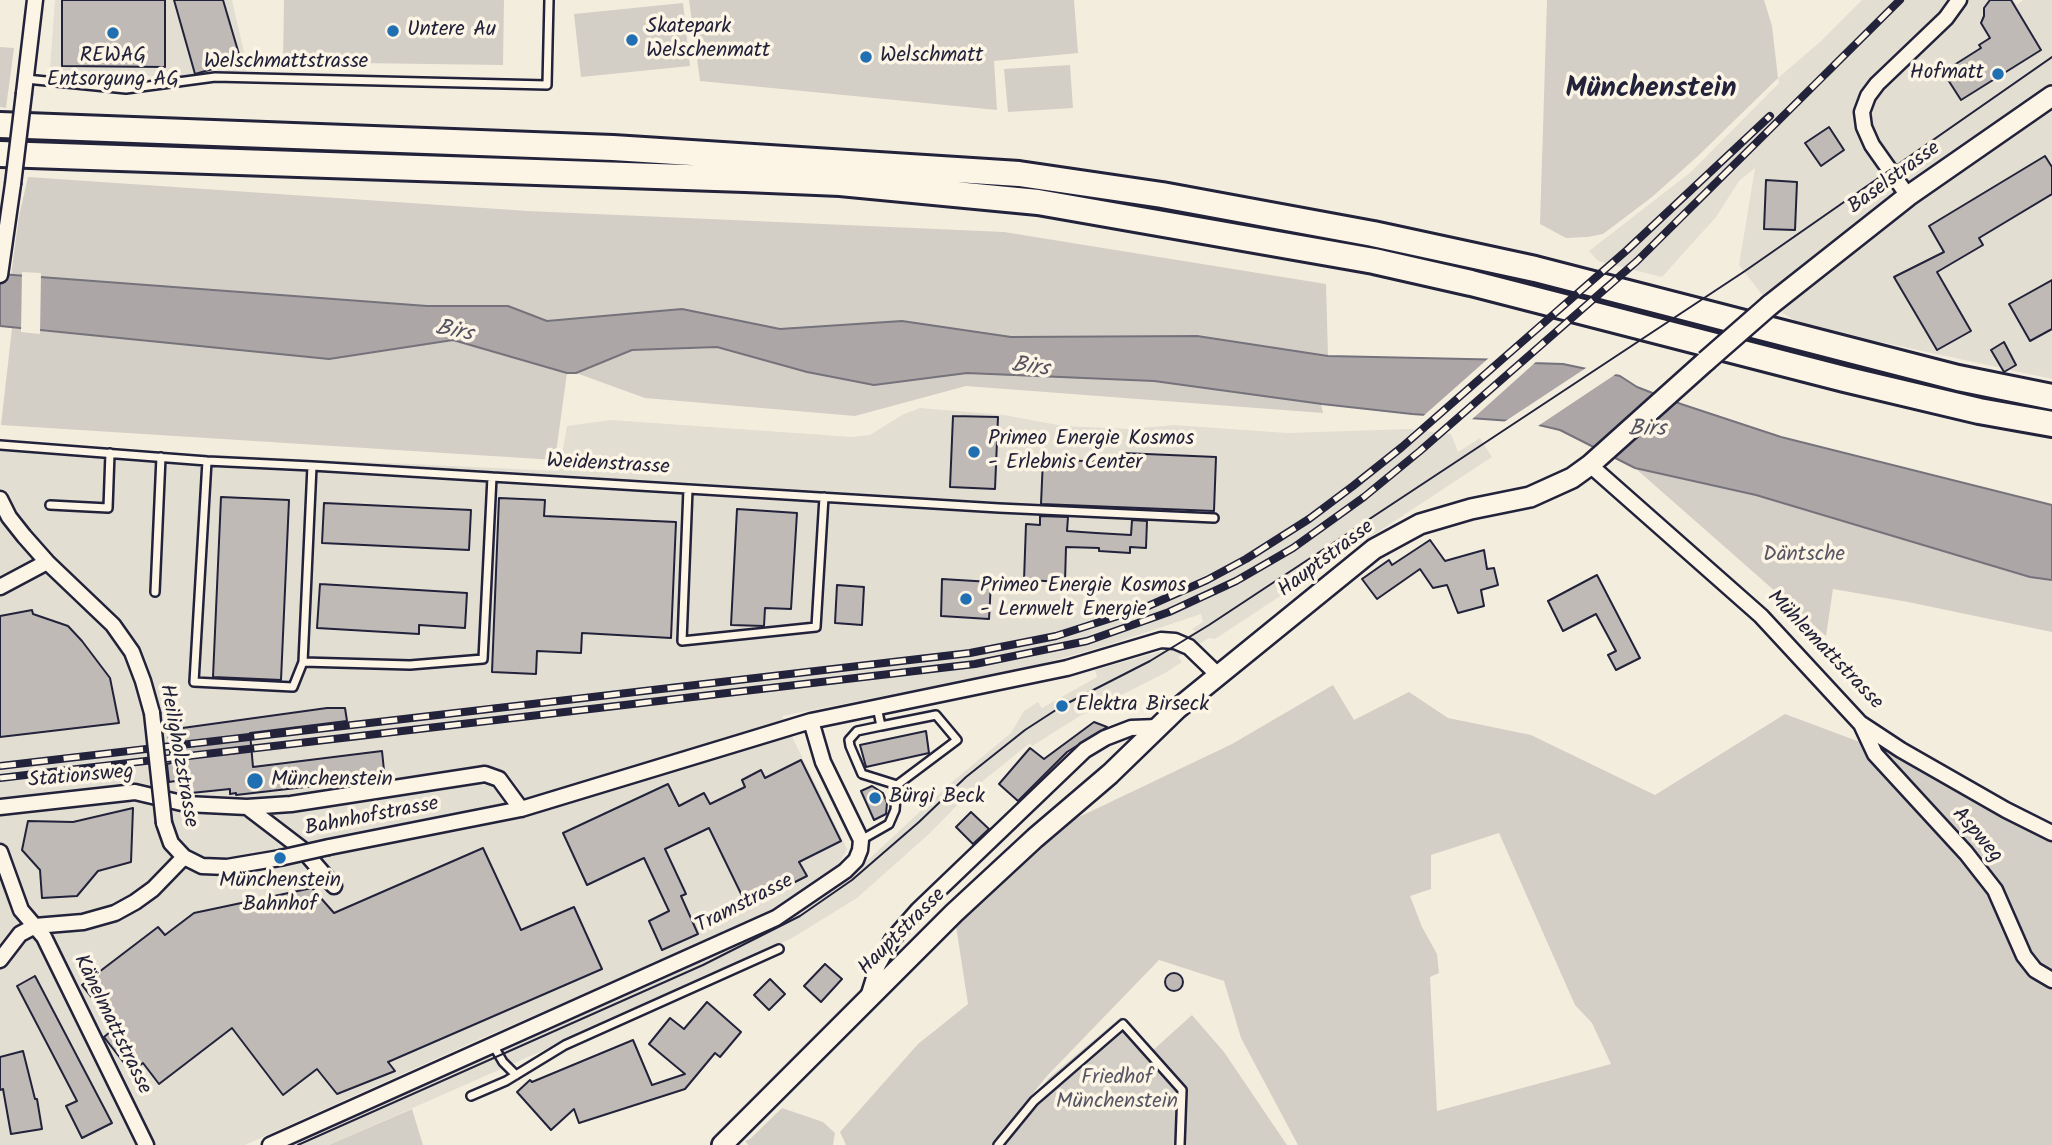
<!DOCTYPE html>
<html>
<head>
<meta charset="utf-8">
<style>
	body { margin:0 }
	canvas { display:block; background:#f3edde }
</style>
</head>
<body>
<canvas width="2052" height="1145"></canvas>
<script>
const c = document.querySelector('canvas').getContext('2d');
c.lineJoin = 'round';
function paint(path, color) { c.fillStyle = color; c.fill(path, 'evenodd'); }
const toPath = rows => new Path2D(rows.map(r => 'M' + r).join(''));
function stroke(path, color, width, dash) { c.strokeStyle = color; c.lineWidth = width; c.lineCap = dash ? 'butt' : 'round'; c.setLineDash(dash || []); c.stroke(path); }
function label(font, color, halo, rows, align = 'center') {
  c.font = font + ' Kalam,sans-serif'; c.lineWidth = 7; c.setLineDash([]); c.textBaseline = 'middle'; c.strokeStyle = halo; c.fillStyle = color; for (const [text, x, y, turn = 0] of rows) {
    c.save(); c.translate(x, y); c.rotate((+turn || 0) * Math.PI / 180); c.textAlign = isNaN(turn) ? turn : align; if (halo) c.strokeText(text, 0, 0); c.fillText(text, 0, 0); c.restore();
  }
}
paint(toPath([
	[55,0,232,0,248,70,181,78,50,70],
	[1862,0,2013,0,2017,5,2023,0,2052,0,2052,379,1802,325,1770,305,1739,265,1755,168,1739,181,1716,217,1662,277,1598,261,1589,251,1691,172,1779,83,1778,78,1820,42],
	[920,408,1004,415,1063,426,1130,429,1174,425,1287,433,1410,429,1451,434,1458,452,1480,438,1492,457,1215,639,1209,638,1178,657,1182,662,1165,673,1080,716,1032,746,1030,743,974,788,929,834,857,898,792,938,709,977,329,1145,284,1145,828,890,869,859,952,782,1011,733,1024,711,1038,702,1042,708,1097,677,1095,670,1162,651,1196,631,1192,629,1203,622,1201,614,1102,647,1030,667,782,716,847,849,834,873,769,915,480,1039,245,1145,0,1145,0,445,559,471,567,426,611,420,852,437,870,435,902,415]
]), '#e3ded2');
paint(toPath([
	[284,0,504,0,503,65,283,62],
	[689,0,1074,0,1078,53,994,61,997,110,700,81],
	[1547,0,1764,0,1772,26,1778,78,1698,156,1652,197,1603,234,1587,237,1566,238,1540,224],
	[683,3,690,66,581,77,574,14],
	[0,47,14,48,6,108,0,107],
	[1070,65,1073,108,1008,112,1004,69],
	[28,177,528,211,1004,232,1326,284,1328,356,1197,336,1011,337,902,321,780,329,682,309,547,321,508,306,427,306,11,275,19,216],
	[12,328,329,359,453,340,567,373,555,460,1,425],
	[717,347,807,372,874,385,967,373,1151,381,1321,404,1323,413,966,386,855,416,645,398,576,373,632,350],
	[1635,468,1756,495,2030,577,2052,580,2052,632,1908,602,1833,589,1826,636],
	[1333,685,1354,720,1409,692,1448,718,1531,735,1655,795,1785,714,1892,754,2001,816,2052,841,2052,1145,1298,1145,1241,1038,1224,981,1159,960,1046,1077,992,1145,846,1145,840,1132,918,1044,968,1004,954,913,1035,838,1232,744],
	[1499,833,1575,1005,1592,1023,1611,1064,1437,1111,1430,977,1439,973,1437,954,1422,927,1410,896,1431,889,1431,855],
	[1192,1015,1224,1052,1287,1145,996,1145,1049,1078,1121,1017,1152,1051],
	[782,1108,823,1122,835,1133,833,1145,748,1145,745,1141,750,1139],
	[412,1109,423,1145,329,1145]
]), '#d4cfc6');
const water = toPath([
	[0,274,427,306,508,306,547,321,682,309,780,329,902,321,1011,337,1197,336,1328,356,1512,360,1532,363,1563,364,1620,376,1637,387,1681,404,1781,437,2052,505,2052,580,2030,577,1756,495,1635,468,1560,430,1526,422,1412,414,1322,404,1154,381,967,373,874,385,807,372,717,347,632,350,576,373,567,373,453,340,329,359,0,326,0,274]
]);
paint(water, '#aca7a6');
stroke(water, '#75727b', 2);
paint(toPath([
	[22,272,41,273,40,334,21,332],
	[1491,356,1538,360,1469,422,1421,418],
	[1589,366,1619,372,1535,428,1501,424]
]), '#f3edde');
const building = toPath([
	[62,0,165,0,165,67,62,66,62,0],
	[174,0,223,0,241,61,195,74,174,0],
	[1990,0,2011,0,2041,50,1961,100,1943,72,1981,48,1979,45,1990,38,1981,23,1984,16,1984,8,1990,0],
	[1829,127,1844,150,1821,166,1805,143,1829,127],
	[2045,156,2052,167,2052,194,1979,238,1983,245,1937,272,1971,331,1937,350,1894,277,1944,252,1929,226,2045,156],
	[1766,180,1797,182,1795,230,1764,229,1766,180],
	[2052,280,2052,329,2030,341,2009,304,2052,280],
	[2004,342,2016,365,2004,372,1991,350,2004,342],
	[953,416,998,417,995,489,950,487,953,416],
	[1123,453,1216,457,1214,511,1041,504,1043,459,1123,463,1123,453],
	[221,497,289,500,281,680,213,677,221,497],
	[499,498,545,500,544,516,676,522,671,638,582,633,581,653,537,651,536,674,492,672,499,498],
	[324,503,471,510,469,550,322,543,324,503],
	[737,509,797,513,791,609,765,608,764,626,731,625,737,509],
	[1040,516,1068,517,1067,531,1096,533,1131,535,1132,520,1147,521,1146,548,1130,547,1130,553,1099,551,1099,548,1066,547,1065,582,1024,580,1026,524,1040,525,1040,516],
	[1430,540,1445,561,1484,550,1487,569,1494,568,1498,585,1481,590,1484,606,1458,613,1447,585,1433,588,1420,569,1377,599,1362,579,1389,560,1392,565,1430,540],
	[1597,575,1640,658,1616,670,1608,655,1616,651,1596,614,1563,631,1548,601,1597,575],
	[942,579,991,582,989,619,941,616,942,579],
	[320,584,467,593,465,628,419,625,419,634,317,628,320,584],
	[837,585,864,587,862,625,835,623,837,585],
	[32,610,33,614,68,626,82,641,110,678,119,723,0,737,0,616,32,610],
	[327,708,345,708,347,721,250,733,253,767,382,751,385,780,332,787,331,784,236,795,236,793,230,794,230,789,191,793,189,779,169,782,167,764,171,763,168,730,327,708],
	[1094,722,1107,727,1067,752,1018,801,999,784,1030,748,1044,759,1094,722],
	[926,731,929,753,866,767,860,745,926,731],
	[801,760,841,841,799,862,807,876,747,906,709,828,665,849,686,894,681,896,698,934,662,950,649,921,669,911,644,858,587,885,563,833,668,784,679,806,704,793,710,804,745,787,742,780,761,770,765,778,801,760],
	[872,786,883,793,887,803,886,814,874,820,861,791,872,786],
	[133,808,131,862,98,871,77,896,42,898,40,870,22,850,28,821,73,822,133,808],
	[971,812,989,829,973,844,956,827,971,812],
	[483,848,521,930,574,907,602,969,388,1062,395,1071,337,1094,317,1069,283,1095,232,1028,159,1084,143,1063,131,1072,104,1037,115,1028,82,985,158,927,165,935,194,913,312,888,334,913,483,848],
	[825,964,842,979,821,1002,804,986,825,964],
	'1165 982a9 9 0 1 1 18 0a9 9 0 1 1-18 0Z',
	[35,976,112,1123,82,1138,66,1106,77,1101,17,986,35,976],
	[770,979,785,994,769,1010,754,995,770,979],
	[707,1002,741,1032,720,1057,715,1053,685,1089,579,1123,574,1109,551,1130,517,1092,530,1080,532,1082,633,1040,652,1085,685,1074,649,1044,670,1018,684,1029,707,1002],
	[23,1051,35,1099,37,1099,42,1129,11,1134,3,1089,0,1090,0,1057,23,1051]
]);
paint(building, '#bfbab6');
stroke(building, '#22223b', 2);
const lane = toPath([
	[26,79,126,89,215,77,547,85,549,0],
	[0,445,207,461,312,466,999,508,1214,518],
	[207,461,194,682,293,687,303,662],
	[312,466,303,662,410,665,483,659,492,477],
	[688,489,682,641,816,627,824,497],
	[50,505,108,508,110,453],
	[155,592,161,457],
	[881,726,857,731,849,740,850,746,862,774,897,785],
	[861,840,889,824,895,810,897,785,957,740,936,715,881,726,877,707],
	[493,1045,503,1062,516,1075],
	[471,1096,506,1081,565,1045,779,949],
	[998,1145,1034,1101,1123,1024,1182,1090,1180,1145]
]);
const street = toPath([
	[24,93,35,0],
	[1908,196,1872,145,1864,127,1862,112,1868,96,1877,84,1946,18,1959,0],
	[0,275,13,184],
	[1590,465,1761,616,1860,723,1901,750,2006,810,2052,833],
	[0,499,9,517,24,536,47,562,113,625,132,652,143,681,152,713],
	[0,587,47,562],
	[1861,724,1875,754,1966,853,1995,890,2024,956,2035,970,2052,980],
	[0,807,135,792,186,804,247,807,291,804,485,774,499,779,521,809],
	[247,807,302,849,334,886],
	[164,823,171,843,184,857,202,866,227,867,280,858],
	[329,847,521,809,811,721,1067,668,1161,640,1175,641,1189,647,1218,675],
	[0,852,21,910,44,937,146,1145],
	[0,960,20,934,35,926,83,922,115,913,135,902,153,889,184,857],
	[868,997,878,965,892,940,918,910,1085,750,1105,738,1131,728,1158,727],
	[270,1145,776,918,845,871,856,860,860,850,861,840,823,762,811,721]
]);
const secondary = toPath([
	[1770,305,1908,196,2052,96],
	[722,1145,954,913,1035,838,1110,774,1177,709,1374,549,1420,524,1471,509,1530,497,1572,478,1590,465,1706,361]
]);
const highway = toPath([
	[0,125,613,148,1019,174,1162,195,1373,234,1535,269,1958,378,2052,397],
	[0,154,745,179,840,183,1038,202,1374,261,1471,283,1844,379,1979,411,2052,424]
]);
stroke(lane, '#22223b', 12);
stroke(street, '#22223b', 19);
stroke(secondary, '#22223b', 24);
stroke(highway, '#22223b', 30);
stroke(lane, '#fcf5e5', 7);
stroke(street, '#fcf5e5', 14);
stroke(secondary, '#fcf5e5', 19);
stroke(highway, '#fcf5e5', 24);
stroke(toPath([
	[298,1145,703,965,800,916,852,880,919,822,966,777,1025,730,1062,706,1150,661,1209,625,1745,271,2052,57]
]), '#22223b', 2);
const rail = toPath([
	[0,766,970,653,1056,636,1146,607,1207,580,1246,559,1309,519,1353,486,1402,447,1627,250,1770,116],
	[0,778,975,664,1087,641,1169,612,1236,581,1293,548,1364,497,1420,451,1637,261,1900,0]
]);
stroke(rail, '#22223b', 8);
stroke(rail, '#fcf5e5', 5, [16]);
const streetBridge = toPath([
	[13,184,24,93],
	[152,713,164,823],
	[280,858,329,847]
]);
const secondaryBridge = toPath([
	[1706,361,1770,305]
]);
stroke(streetBridge, '#22223b', 19, []);
stroke(secondaryBridge, '#22223b', 24, []);
stroke(streetBridge, '#fcf5e5', 14);
stroke(secondaryBridge, '#fcf5e5', 19);
for (const [x, y, r, color] of [
	[393,31,7,"#1f6fb2"],
	[113,33,7,"#1f6fb2"],
	[632,40,7,"#1f6fb2"],
	[866,57,7,"#1f6fb2"],
	[1998,74,7,"#1f6fb2"],
	[974,452,7,"#1f6fb2"],
	[966,599,7,"#1f6fb2"],
	[1062,706,7,"#1f6fb2"],
	[255,781,9,"#1f6fb2"],
	[875,798,7,"#1f6fb2"],
	[280,858,7,"#1f6fb2"]
]) { const dot = new Path2D(); dot.arc(x, y, r, 0, 2 * Math.PI); c.fillStyle = color; c.fill(dot); stroke(dot, '#fcf5e5', 2.5); }
label('21px', '#22223b', '#fcf5e5', [
	["Skatepark",646,28],
	["Welschenmatt",646,52],
	["Untere Au",407,31],
	["REWAG",113,57,"center"],
	["Entsorgung AG",113,81,"center"],
	["Welschmatt",880,57],
	["Hofmatt",1984,74,"right"],
	["Primeo Energie Kosmos",988,440],
	["- Erlebnis Center",988,464],
	["Primeo Energie Kosmos",980,587],
	["- Lernwelt Energie",980,611],
	["Elektra Birseck",1076,706],
	["Münchenstein",271,781],
	["Bürgi Beck",889,798],
	["Münchenstein",280,882,"center"],
	["Bahnhof",280,906,"center"]
], 'left');
label('21px', '#22223b', '#fcf5e5', [
	["Welschmattstrasse",286,63],
	["Baselstrasse",1895,179,-36],
	["Weidenstrasse",608,466,3],
	["Hauptstrasse",1327,560,-37],
	["Mühlemattstrasse",1824,651,46],
	["Heiligholzstrasse",177,756,80],
	["Stationsweg",81,778,-5],
	["Bahnhofstrasse",372,818,-11],
	["Aspweg",1976,836,49],
	["Tramstrasse",745,905,-27],
	["Hauptstrasse",903,933,-45],
	["Känelmattstrasse",111,1025,64]
]);
label('21px', '#575665', '#fcf5e5', [
	["Däntsche",1804,556],
	["Friedhof",1117,1079],
	["Münchenstein",1117,1103]
]);
label('italic 23px', '#525160', '#fcf5e5', [
	["Birs",454,333,11],
	["Birs",1030,369,7],
	["Birs",1647,431]
]);
label('bold 28px', '#22223b', '#fcf5e5', [
	["Münchenstein",1651,91]
]);
</script>
</body>
</html>
